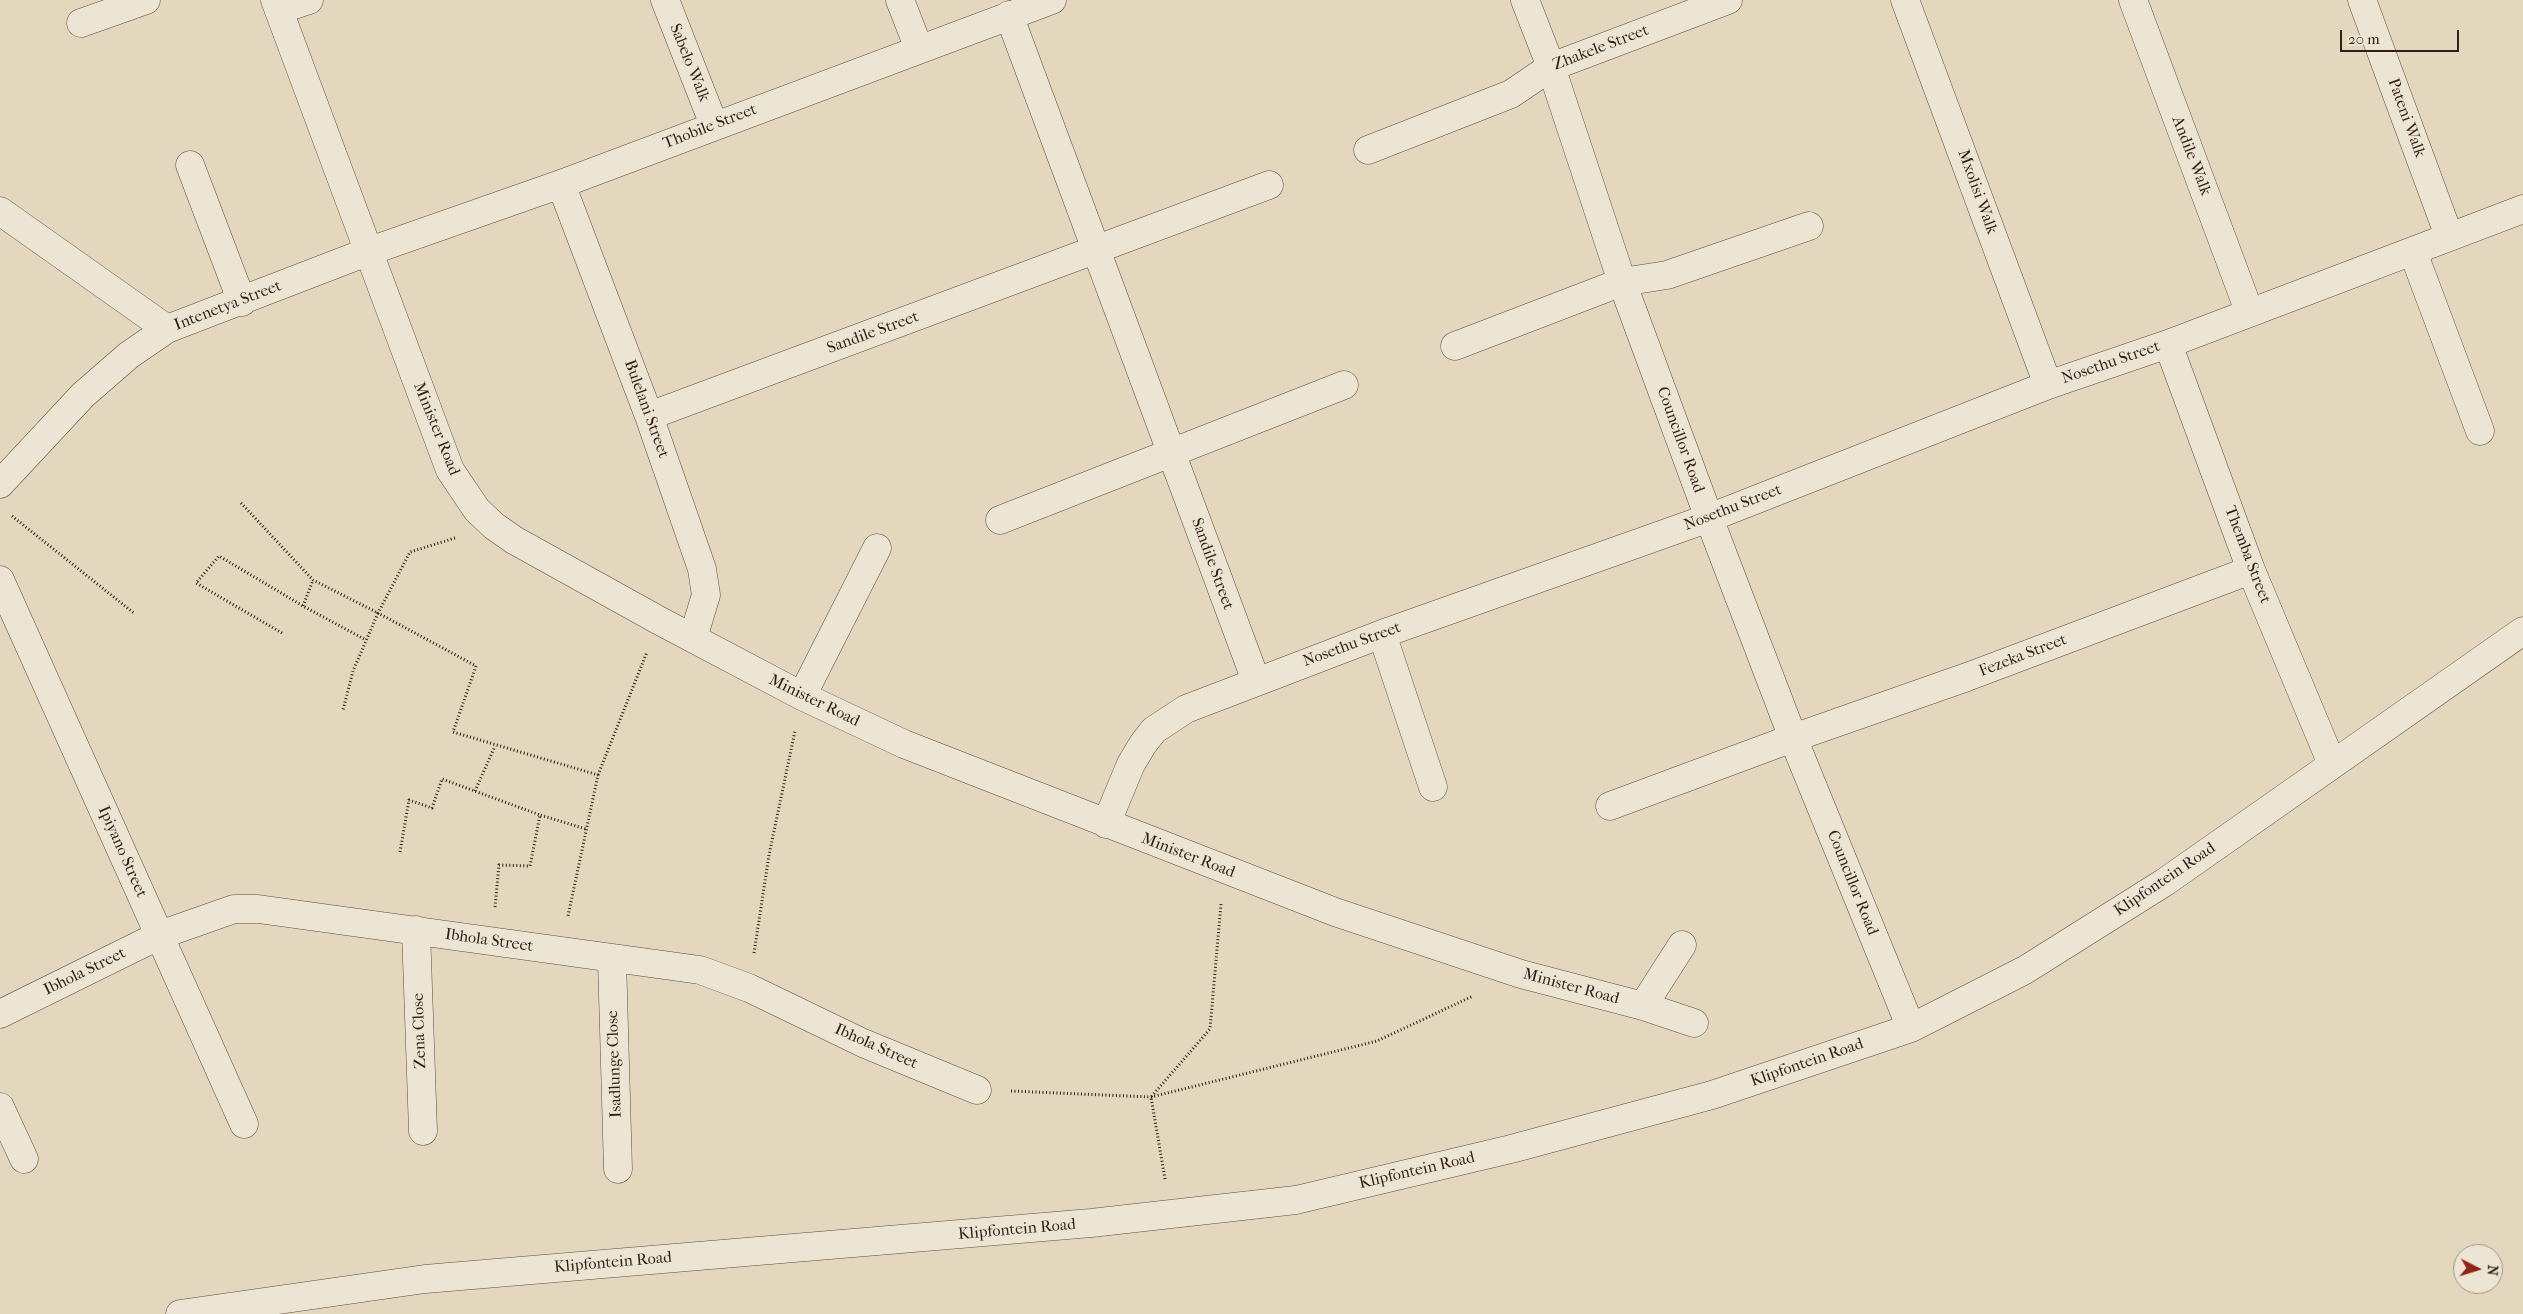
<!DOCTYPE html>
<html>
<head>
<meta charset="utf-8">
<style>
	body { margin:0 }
	#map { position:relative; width:2523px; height:1314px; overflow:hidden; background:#e3d7bd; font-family:"IM FELL French Canon",serif }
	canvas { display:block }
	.north { position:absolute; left:2453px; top:1244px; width:50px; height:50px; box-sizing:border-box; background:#ede5d4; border:1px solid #a19588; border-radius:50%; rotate:95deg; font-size:14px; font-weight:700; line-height:20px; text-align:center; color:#301d16 }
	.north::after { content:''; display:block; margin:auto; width:18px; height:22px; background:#8f2418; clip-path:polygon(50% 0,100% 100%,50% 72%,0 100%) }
	.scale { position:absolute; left:2340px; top:30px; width:119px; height:22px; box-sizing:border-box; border:2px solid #301d16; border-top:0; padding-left:6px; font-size:15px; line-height:18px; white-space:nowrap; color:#301d16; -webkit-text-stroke:4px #ede5d4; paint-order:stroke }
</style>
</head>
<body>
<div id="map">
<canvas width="2523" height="1314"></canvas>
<div class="north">N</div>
<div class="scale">20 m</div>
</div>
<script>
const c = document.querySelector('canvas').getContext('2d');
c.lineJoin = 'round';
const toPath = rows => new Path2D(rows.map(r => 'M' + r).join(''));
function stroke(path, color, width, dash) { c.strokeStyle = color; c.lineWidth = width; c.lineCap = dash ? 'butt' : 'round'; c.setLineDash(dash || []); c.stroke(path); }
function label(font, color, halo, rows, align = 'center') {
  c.font = font + ' "IM FELL French Canon",serif'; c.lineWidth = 4; c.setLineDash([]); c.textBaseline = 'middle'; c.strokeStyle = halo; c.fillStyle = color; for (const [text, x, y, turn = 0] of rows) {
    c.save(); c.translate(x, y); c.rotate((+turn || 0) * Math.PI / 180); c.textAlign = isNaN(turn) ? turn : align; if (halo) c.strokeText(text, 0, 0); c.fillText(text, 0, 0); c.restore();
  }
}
const minor = toPath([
	[275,0,450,470,477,510,494,526,514,540,660,621,802,696,904,744,1335,912,1521,974,1643,1006,1694,1023],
	[665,0,714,125],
	[900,0,919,49],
	[1525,0,1551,67,1622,282,1709,518,1793,738,1911,1028],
	[1905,0,2048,385],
	[2133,0,2249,311],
	[2362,0,2449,236],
	[279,10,309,0],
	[1009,15,1256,681],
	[81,23,146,0],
	[1368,150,1511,94,1551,67,1728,0],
	[190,165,242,302],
	[561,184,649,416,702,569,706,595,693,638],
	[0,211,167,329,367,252,561,184,1052,0],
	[2413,252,2480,431],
	[2168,344,2251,570,2332,764],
	[1455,346,1622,282,1667,275,1809,226],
	[649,416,1269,185],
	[0,484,83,395,129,355,167,329],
	[1000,520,1344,385],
	[0,580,244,1124],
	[1382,634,1433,787],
	[802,696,877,548],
	[1610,806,1793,738,1967,677,2251,570],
	[1106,824,1131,764,1143,744,1154,730,1186,709,1382,634,1709,518,2048,385,2168,344,2523,209],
	[416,930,423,1131],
	[612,959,618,1169],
	[1643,1006,1682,945],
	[0,1014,160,935,234,909,258,909,700,970,749,988,863,1043,977,1090],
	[0,1107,24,1159],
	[180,1314,425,1279,1091,1223,1296,1200,1511,1149,1712,1095,1911,1028,2025,970,2165,882,2523,631]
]);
stroke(minor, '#5d4c40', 29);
stroke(toPath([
	[241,503,313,580,378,613,353,671,343,710],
	[12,516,135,614],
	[455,538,410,552,378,613,476,666,453,732,598,775,568,916],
	[303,606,313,580],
	[282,633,196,583,219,556,303,606,366,640],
	[598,775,647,652],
	[475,791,495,746],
	[400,852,409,800,432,808,442,779,540,815],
	[495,907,499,865,530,866,540,815,586,829],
	[754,953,769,855,795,731],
	[1011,1091,1151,1097,1377,1041,1473,996],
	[1165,1179,1151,1097,1210,1029,1221,904]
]), '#301d16', 3, [1, 2.5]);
stroke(minor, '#ede5d4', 28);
label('16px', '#301d16', '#ede5d4', [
	["Zhakele Street",1601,48,-21],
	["Sabelo Walk",689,63,68],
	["Pateni Walk",2406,118,70],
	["Thobile Street",710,127,-21],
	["Andile Walk",2191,156,69],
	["Mxolisi Walk",1977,192,70],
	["Intenetya Street",228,306,-21],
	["Sandile Street",873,333,-20],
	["Nosethu Street",2111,363,-19],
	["Bulelani Street",646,409,70],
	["Minister Road",436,429,68],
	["Councillor Road",1680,440,70],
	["Nosethu Street",1733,508,-21],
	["Themba Street",2247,555,69],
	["Sandile Street",1212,564,70],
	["Nosethu Street",1352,645,-20],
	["Fezeka Street",2023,656,-21],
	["Minister Road",814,701,26],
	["Ipiyano Street",122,852,66],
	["Minister Road",1188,856,21],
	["Klipfontein Road",2165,880,-34],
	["Councillor Road",1852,883,68],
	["Ibhola Street",489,941,8],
	["Ibhola Street",85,972,-26],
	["Minister Road",1571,987,15],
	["Zena Close",420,1031,-92],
	["Ibhola Street",876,1047,24],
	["Klipfontein Road",1807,1063,-19],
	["Isadlunge Close",615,1064,-92],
	["Klipfontein Road",1417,1171,-13],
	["Klipfontein Road",1017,1230,-5],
	["Klipfontein Road",613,1263,-5]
]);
</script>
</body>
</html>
